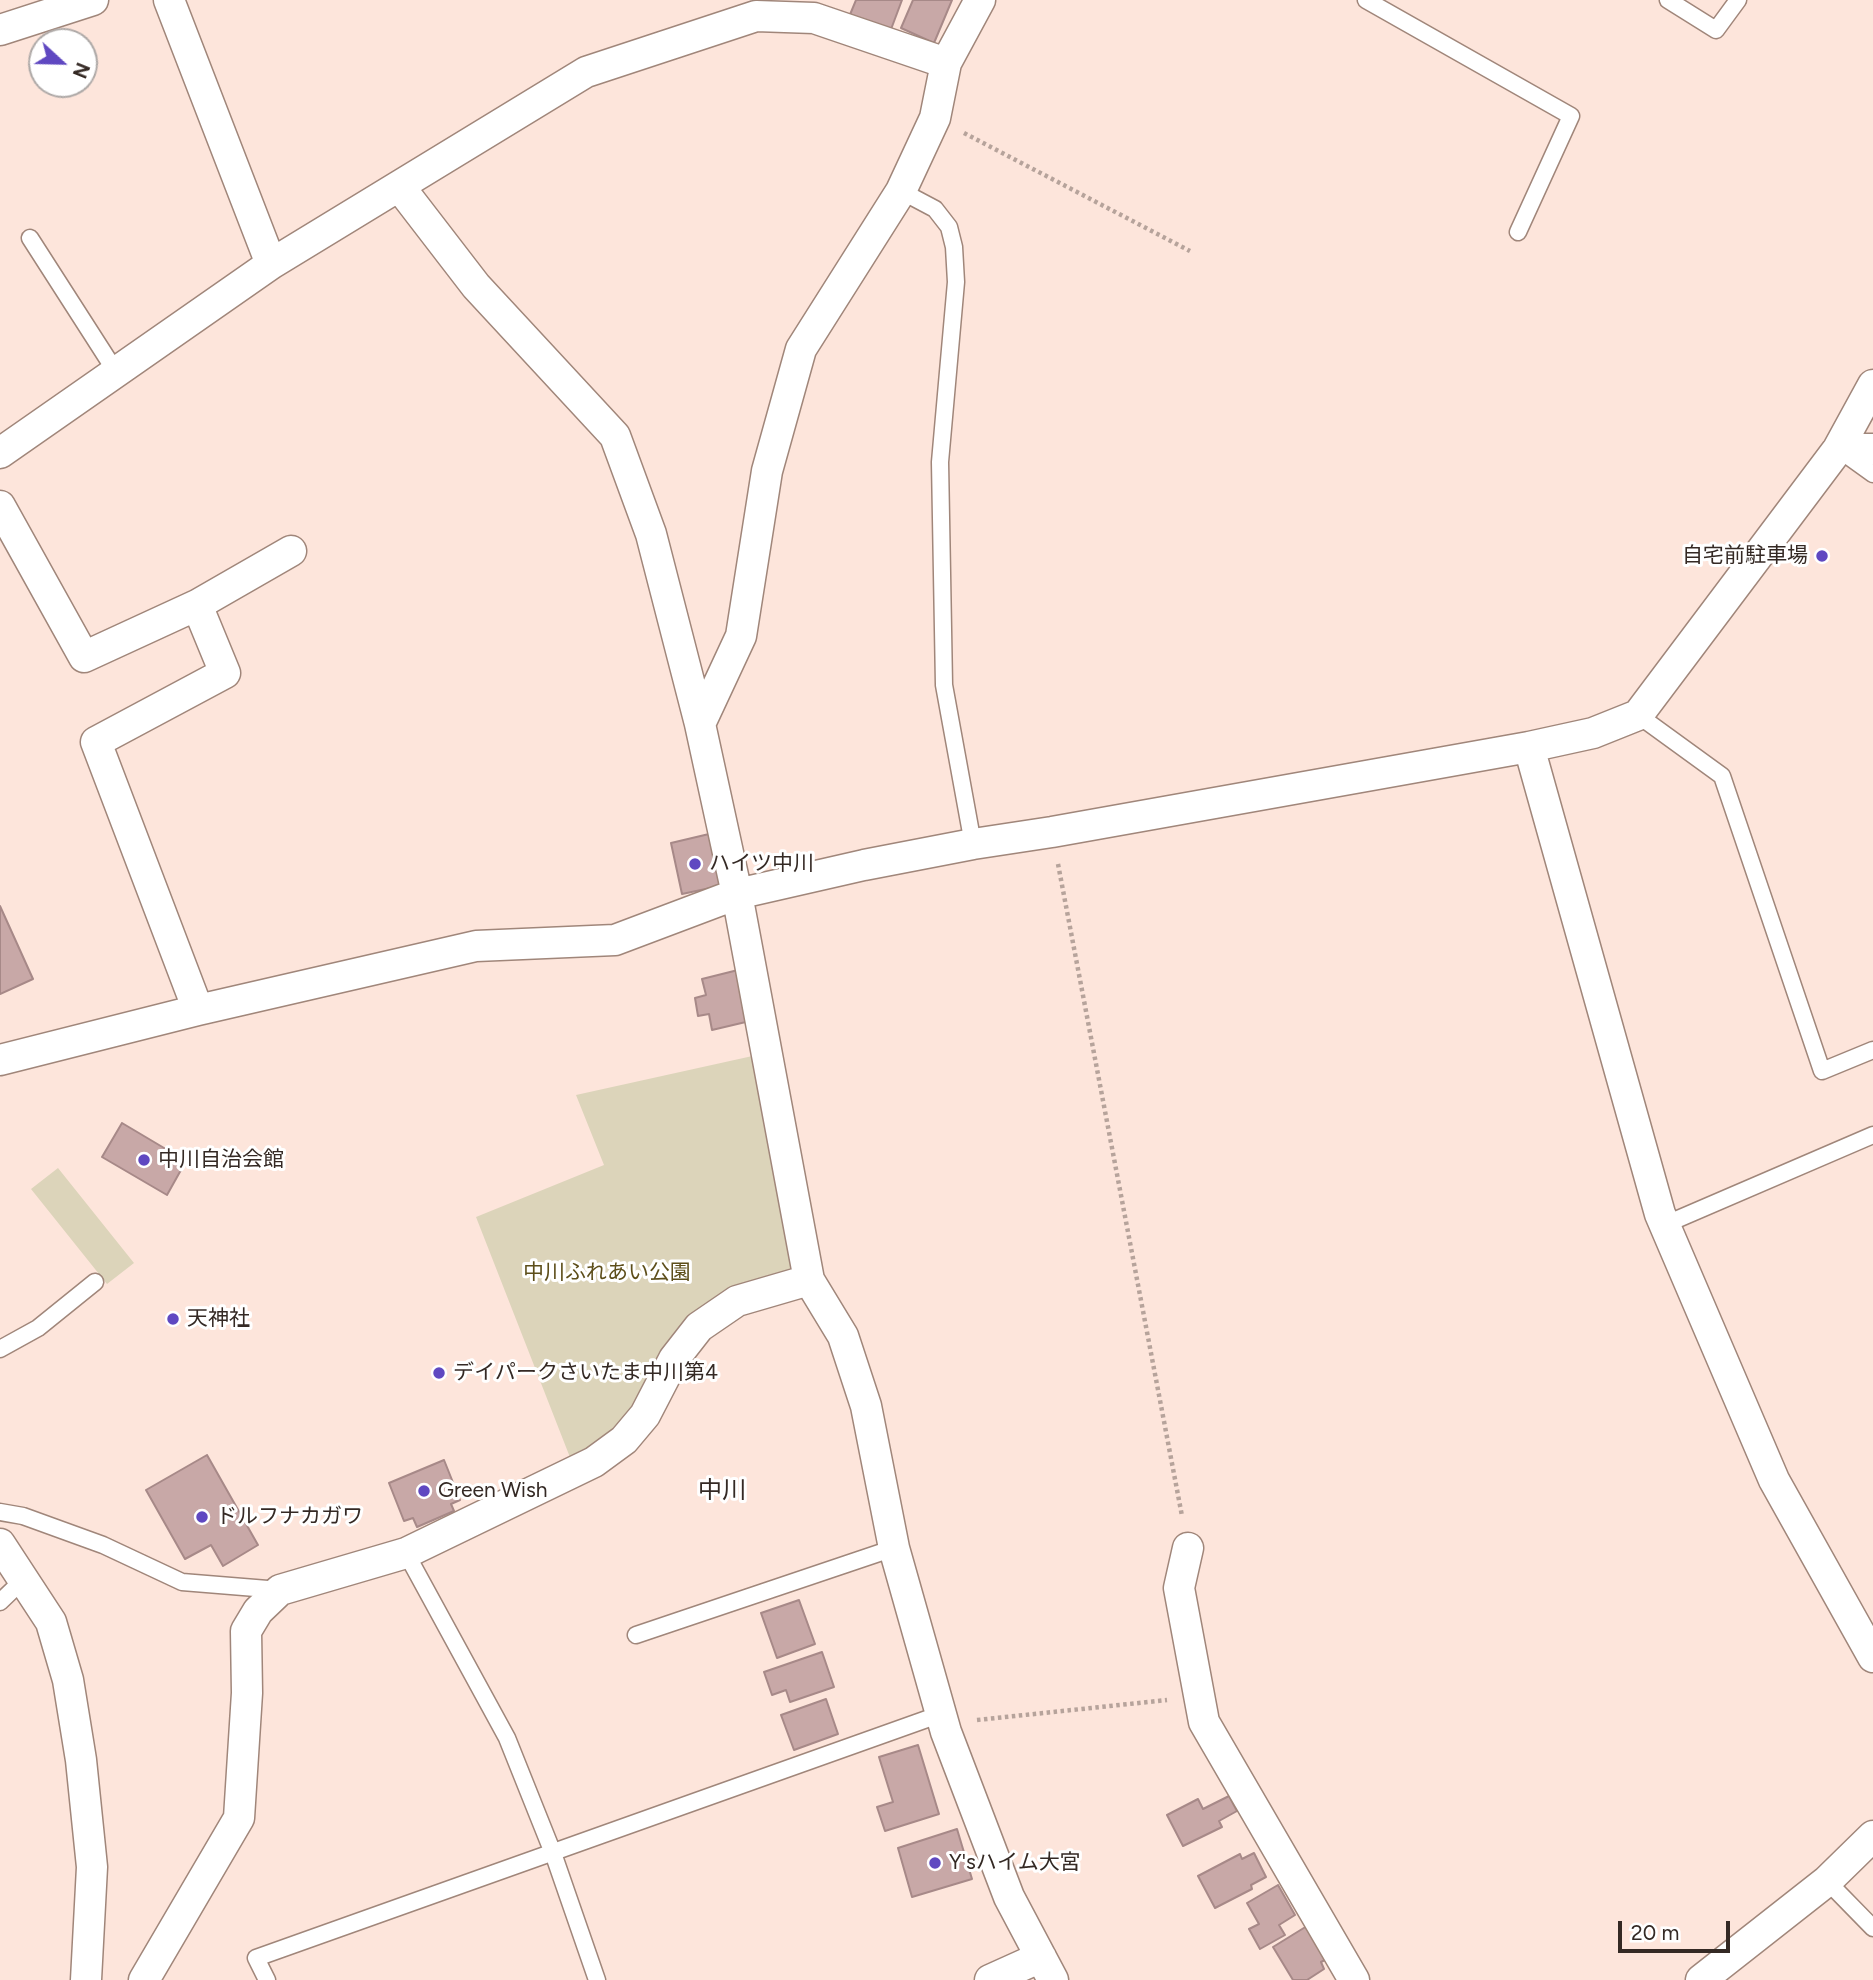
<!DOCTYPE html>
<html>
<head>
<meta charset="utf-8">
<style>
	body { margin:0 }
	#map { position:relative; width:1873px; height:1980px; overflow:hidden; background:#fde5db; font-family:Figtree,sans-serif }
	canvas { display:block }
	.north { position:absolute; left:28px; top:28px; width:70px; height:70px; box-sizing:border-box; background:#fff; border:2px solid #aea9a7; border-radius:50%; rotate:112deg; font-size:19px; font-weight:700; line-height:28px; text-align:center; color:#342924 }
	.north::after { content:''; display:block; margin:auto; width:24px; height:32px; background:#5f48c1; clip-path:polygon(50% 0,100% 100%,50% 72%,0 100%) }
	.scale { position:absolute; left:1618px; top:1921px; width:112px; height:32px; box-sizing:border-box; border:4px solid #342924; border-top:0; padding-left:9px; font-size:21px; line-height:24px; white-space:nowrap; color:#342924; -webkit-text-stroke:5px #fff; paint-order:stroke }
</style>
</head>
<body>
<div id="map">
<canvas width="1873" height="1980"></canvas>
<div class="north">N</div>
<div class="scale">20 m</div>
</div>
<script>
const c = document.querySelector('canvas').getContext('2d');
c.lineJoin = 'round';
function paint(path, color) { c.fillStyle = color; c.fill(path, 'evenodd'); }
const toPath = rows => new Path2D(rows.map(r => 'M' + r).join(''));
function stroke(path, color, width, dash) { c.strokeStyle = color; c.lineWidth = width; c.lineCap = dash ? 'butt' : 'round'; c.setLineDash(dash || []); c.stroke(path); }
function label(font, color, halo, rows, align = 'center') {
  c.font = font + ' Figtree,"Noto Sans JP",sans-serif'; c.lineWidth = 6; c.setLineDash([]); c.textBaseline = 'middle'; c.strokeStyle = halo; c.fillStyle = color; for (const [text, x, y, turn = 0] of rows) {
    c.save(); c.translate(x, y); c.rotate((+turn || 0) * Math.PI / 180); c.textAlign = isNaN(turn) ? turn : align; if (halo) c.strokeText(text, 0, 0); c.fillText(text, 0, 0); c.restore();
  }
}
paint(toPath([
	[757,1055,798,1273,732,1297,646,1407,573,1465,476,1217,604,1165,576,1095],
	[58,1168,134,1263,107,1284,31,1189]
]), '#dcd4ba');
const building = toPath([
	[856,0,902,0,890,32,849,17,856,0],
	[913,0,952,0,934,43,901,28,913,0],
	[709,834,720,886,682,894,671,843,709,834],
	[0,906,33,979,0,994,0,906],
	[738,970,750,1021,712,1030,709,1014,698,1016,695,998,706,995,702,979,738,970],
	[122,1123,186,1161,167,1195,102,1157,122,1123],
	[207,1455,258,1545,223,1566,211,1545,185,1559,146,1490,207,1455],
	[444,1460,460,1500,451,1504,454,1511,417,1527,413,1518,404,1521,389,1483,444,1460],
	[799,1600,815,1644,777,1658,761,1613,799,1600],
	[822,1652,834,1687,790,1702,786,1690,772,1695,764,1672,822,1652],
	[826,1699,838,1734,794,1750,781,1715,826,1699],
	[918,1745,939,1814,885,1831,877,1807,893,1802,879,1757,918,1745],
	[1229,1796,1237,1811,1219,1821,1222,1827,1183,1846,1167,1815,1198,1799,1203,1809,1229,1796],
	[957,1829,972,1879,912,1897,898,1848,957,1829],
	[1254,1853,1266,1877,1251,1885,1252,1889,1215,1908,1198,1876,1240,1854,1242,1859,1254,1853],
	[1278,1885,1295,1915,1279,1925,1285,1935,1260,1949,1249,1929,1259,1924,1247,1903,1278,1885],
	[1307,1926,1327,1959,1321,1962,1324,1969,1307,1980,1293,1980,1273,1947,1307,1926]
]);
paint(building, '#c8a8a7');
stroke(building, '#a78988', 2);
const lane = toPath([
	[1366,0,1571,116,1518,232],
	[1668,0,1716,30,1738,0],
	[901,191,935,209,949,227,954,247,956,282,940,462,944,685,973,844],
	[30,238,116,372],
	[1841,451,1873,474],
	[1638,715,1722,776,1822,1071,1873,1050],
	[1664,1225,1873,1135],
	[0,1349,38,1328,95,1282],
	[0,1512,23,1516,103,1545,182,1582,280,1590],
	[406,1553,507,1738,553,1853,597,1980],
	[0,1602,24,1579],
	[636,1635,894,1548],
	[1827,1881,1873,1928],
	[267,1980,256,1958,941,1714]
]);
const street = toPath([
	[169,0,271,264],
	[0,30,93,0],
	[399,186,476,286,615,436,651,534,700,724,737,894,809,1280,843,1336,866,1406,894,1548,946,1732,1009,1897,1053,1980],
	[1838,449,1873,449],
	[0,453,271,264,586,72,756,16,814,18,946,63],
	[0,506,84,657,197,605,291,551],
	[197,605,225,673,96,742,198,1010],
	[700,724,741,636,767,471,801,349,901,191,935,118,946,63,980,0],
	[1529,747,1593,733,1638,715,1838,449,1873,385],
	[0,1060,198,1010,476,946,615,940,737,894,864,865,973,844,1052,832,1529,747,1660,1214,1774,1480,1873,1657],
	[0,1544,51,1622,68,1680,81,1760,92,1867,86,1980],
	[1188,1548,1179,1588,1204,1722,1354,1980],
	[144,1980,239,1818,247,1693,246,1631,258,1611,280,1590,406,1553,594,1462,624,1440,645,1415,674,1359,699,1327,737,1301,809,1280],
	[990,1980,1041,1957],
	[1701,1980,1827,1881,1873,1836]
]);
stroke(lane, '#a0867a', 19);
stroke(street, '#a0867a', 33);
stroke(toPath([
	[964,133,1190,251],
	[1058,864,1182,1516],
	[977,1720,1167,1700]
]), '#b6a39b', 4.5, [3.5, 3.5]);
stroke(lane, '#fff', 16);
stroke(street, '#fff', 30);
for (const [x, y, r, color] of [
	[1822,556,7,"#5f48c1"],
	[695,864,7,"#5f48c1"],
	[144,1160,7,"#5f48c1"],
	[173,1319,7,"#5f48c1"],
	[439,1373,7,"#5f48c1"],
	[424,1491,7,"#5f48c1"],
	[202,1517,7,"#5f48c1"],
	[935,1863,7,"#5f48c1"]
]) { const dot = new Path2D(); dot.arc(x, y, r, 0, 2 * Math.PI); c.fillStyle = color; c.fill(dot); stroke(dot, '#fff', 2.5); }
label('21px', '#342924', '#fff', [
	["自宅前駐車場",1808,556,"right"],
	["ハイツ中川",709,864],
	["中川自治会館",158,1160],
	["天神社",187,1319],
	["デイパークさいたま中川第4",453,1373],
	["Green Wish",438,1491],
	["ドルフナカガワ",216,1517],
	["Y'sハイム大宮",949,1863]
], 'left');
label('21px', '#5d4e1a', '#fff', [
	["中川ふれあい公園",607,1273]
]);
label('24px', '#342924', '#fff', [
	["中川",722,1491]
]);
</script>
</body>
</html>
